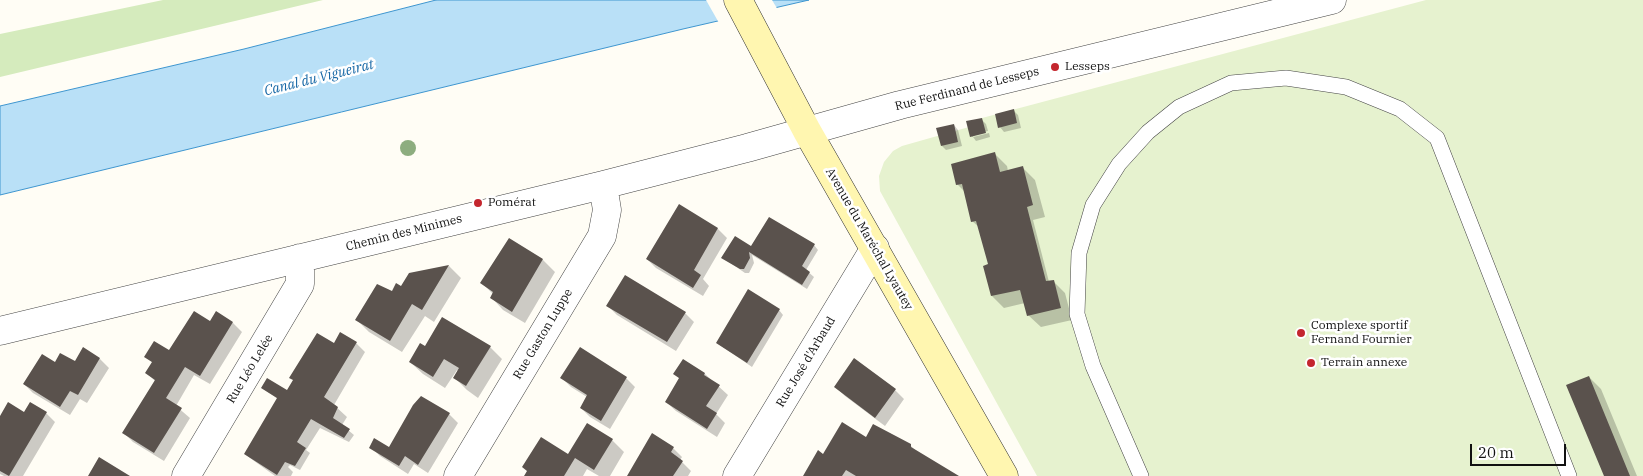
<!DOCTYPE html>
<html>
<head>
<meta charset="utf-8">
<style>
	body { margin:0 }
	#map { position:relative; width:1643px; height:476px; overflow:hidden; background:#fffdf5; font-family:"IBM Plex Serif",serif }
	canvas { display:block }
	.scale { position:absolute; left:1470px; top:444px; width:96px; height:22px; box-sizing:border-box; border:2px solid #111; border-top:0; padding-left:6px; font-size:15px; line-height:18px; white-space:nowrap; color:#111; -webkit-text-stroke:4px #fff; paint-order:stroke }
</style>
</head>
<body>
<div id="map">
<canvas width="1643" height="476"></canvas>
<div class="scale">20 m</div>
</div>
<script>
const c = document.querySelector('canvas').getContext('2d');
c.lineJoin = 'round';
function paint(path, color) { c.fillStyle = color; c.fill(path, 'evenodd'); }
const toPath = rows => new Path2D(rows.map(r => 'M' + r).join(''));
function stroke(path, color, width, dash) { c.strokeStyle = color; c.lineWidth = width; c.lineCap = dash ? 'butt' : 'round'; c.setLineDash(dash || []); c.stroke(path); }
function label(font, color, halo, rows, align = 'center') {
  c.font = font + ' "IBM Plex Serif",serif'; c.lineWidth = 5; c.setLineDash([]); c.textBaseline = 'middle'; c.strokeStyle = halo; c.fillStyle = color; for (const [text, x, y, turn = 0] of rows) {
    c.save(); c.translate(x, y); c.rotate((+turn || 0) * Math.PI / 180); c.textAlign = isNaN(turn) ? turn : align; if (halo) c.strokeText(text, 0, 0); c.fillText(text, 0, 0); c.restore();
  }
}
paint(toPath([
	[163,0,323,0,0,77,0,34]
]), '#d5ebbd');
paint(toPath([
	[1426,0,1643,0,1643,476,1037,476,880,191,879,176,884,162,893,151,902,146,969,127,982,118]
]), '#e6f2cf');
const water = toPath([
	[436,0,809,0,683,29,0,195,0,106,244,49,436,0]
]);
paint(water, '#b9e0f7');
stroke(water, '#3f96cf', 1);
paint(toPath([
	[706,0,772,0,778,10,719,23]
]), '#fffdf5');
paint(toPath([
	[1013,110,1018,115,1021,128,1004,132,1000,127],
	[981,119,986,124,988,131,973,135,973,137,971,136],
	[954,125,958,130,962,146,946,150,942,146],
	[989,133,990,137,976,141,973,137],
	[995,154,1007,166,1008,171,1023,168,1035,180,1045,217,1033,220,1049,282,1053,281,1065,293,1072,320,1041,327,1028,315,1025,303,1004,308,992,296,990,265,980,228,972,221,965,192,957,184],
	[680,206,718,229,727,238,703,279,709,286,703,296,656,268,647,259],
	[509,240,543,260,555,272,525,323,503,310,491,297,493,294,482,283],
	[814,245,818,250,806,270,814,277,807,289,752,255,754,263,749,273,745,273,723,258,751,248],
	[449,266,461,278,434,322,425,316,402,352,369,332,357,320,402,288,410,274],
	[608,306,685,313,694,322,676,351,617,315],
	[779,310,783,315,752,367,717,343],
	[210,322,233,323,242,332,210,384,194,375,176,406,190,418,164,461,133,442,124,433,155,381,147,373,153,363,146,357,170,352],
	[356,343,365,352,334,405,347,417,342,425,354,435,349,442,320,428,306,450,310,453,300,470,290,465,288,467,293,472,291,476,275,476,250,458,245,454,278,399,262,388,288,392,334,344],
	[490,347,502,359,478,398,467,390,455,378,459,372,457,370,445,388,423,374,410,362],
	[84,349,100,359,109,368,87,403,80,399,70,415,33,393,24,384,75,363],
	[580,349,626,378,635,387,610,429,590,417,581,408,587,397,571,387,562,378],
	[683,360,705,374,728,395,716,414,725,423,717,437,676,411,666,402,680,379,675,374],
	[1589,377,1601,389,1637,476,1605,476],
	[836,387,895,390,904,399,885,426,845,396],
	[46,413,55,422,23,476,4,476,0,474,0,418,25,414],
	[449,414,458,423,428,473,414,464,408,474,380,456,371,447,389,448],
	[612,440,624,452,610,476,599,476,587,469,583,476,526,476,568,456],
	[870,441,910,445,915,450,956,476,805,476,823,455],
	[673,448,682,457,680,460,691,471,688,476,628,476]
]), '#0003');
paint(toPath([
	[1014,109,1017,123,998,128,995,114],
	[982,118,986,133,970,137,966,121],
	[954,124,958,142,941,146,936,128],
	[995,152,1000,172,1023,166,1033,205,1027,207,1046,281,1054,280,1061,308,1027,316,1020,290,991,296,983,266,988,264,976,221,971,222,962,184,956,185,951,164],
	[679,204,718,228,694,270,701,275,693,288,646,259],
	[769,217,815,244,802,266,810,272,802,285,749,252,750,258,744,269,740,269,721,258,735,236,751,246],
	[509,238,543,259,512,312,490,298,493,292,480,283],
	[449,265,422,310,412,304,390,341,355,320,377,284,392,291,396,283,401,286,409,273],
	[625,275,686,312,667,342,606,306],
	[748,289,780,309,747,363,716,343],
	[194,311,210,321,216,311,233,322,200,376,185,367,166,398,182,408,154,453,122,433,155,380,145,373,152,362,144,357,154,341,169,350],
	[442,317,491,346,466,386,453,378,459,368,444,359,433,377,409,362,420,343,425,346],
	[340,332,357,342,324,397,338,407,333,418,350,429,344,438,311,419,297,442,306,448,295,466,285,462,277,475,244,454,277,398,261,388,267,378,287,390,293,380,289,378,317,333,334,343],
	[83,347,100,358,78,395,70,391,60,407,23,384,42,354,55,362,60,353,75,361],
	[580,347,627,377,601,421,580,408,587,395,560,378],
	[854,358,896,389,875,418,834,387],
	[683,359,705,373,704,375,720,385,706,406,717,413,707,429,665,402,679,378,673,374],
	[1589,376,1630,476,1604,476,1566,385],
	[421,396,450,413,418,465,405,456,399,466,369,448,374,438,389,447,413,405],
	[8,402,24,412,30,402,47,412,9,476,0,471,0,416],
	[842,422,866,437,873,424,911,444,911,447,959,476,856,476,846,470,842,476,803,476,818,450,823,454],
	[587,423,613,439,594,470,575,458,564,476,524,476,527,471,522,467,541,437,568,454],
	[652,433,674,447,671,452,683,461,673,476,627,476],
	[99,457,130,476,88,476]
]), '#5a524d');
const lane = toPath([
	[1141,476,1093,366,1077,314,1079,253,1093,205,1119,164,1148,132,1179,107,1231,83,1286,78,1346,87,1400,109,1437,138,1569,476]
]);
const street = toPath([
	[0,331,603,185,747,148,900,105,1332,0],
	[186,476,300,284,300,258],
	[458,476,602,236,607,210,603,185],
	[737,476,875,248]
]);
const secondary = toPath([
	[738,0,807,131,1004,476]
]);
stroke(lane, '#444', 16);
stroke(street, '#444', 29);
stroke(secondary, '#333', 29);
stroke(lane, '#fff', 15);
stroke(street, '#fff', 28);
stroke(secondary, '#fff6b0', 28);
c.fillStyle = '#8dad7f';
for (const [x, y] of [
	[408,148]
]) { c.beginPath(); c.arc(x, y, 8, 0, 2 * Math.PI); c.fill(); }
for (const [x, y, r, color] of [
	[1055,67,5,"#c4262e"],
	[478,203,5,"#c4262e"],
	[1301,333,5,"#c4262e"],
	[1311,363,5,"#c4262e"]
]) { const dot = new Path2D(); dot.arc(x, y, r, 0, 2 * Math.PI); c.fillStyle = color; c.fill(dot); stroke(dot, '#fff', 2); }
label('12px', '#111', '#fff', [
	["Lesseps",1065,67],
	["Pomérat",488,203],
	["Complexe sportif",1311,326],
	["Fernand Fournier",1311,340],
	["Terrain annexe",1321,363]
], 'left');
label('12px', '#111', '#fff', [
	["Rue Ferdinand de Lesseps",967,89,-14],
	["Chemin des Minimes",404,233,-14],
	["Avenue du Maréchal Lyautey",869,239,60],
	["Rue Gaston Luppe",543,334,-59],
	["Rue José d'Arbaud",806,362,-59],
	["Rue Léo Lelée",250,369,-59]
]);
label('italic 14px', '#1768a6', '#fff', [
	["Canal du Vigueirat",319,78,-14]
]);
</script>
</body>
</html>
